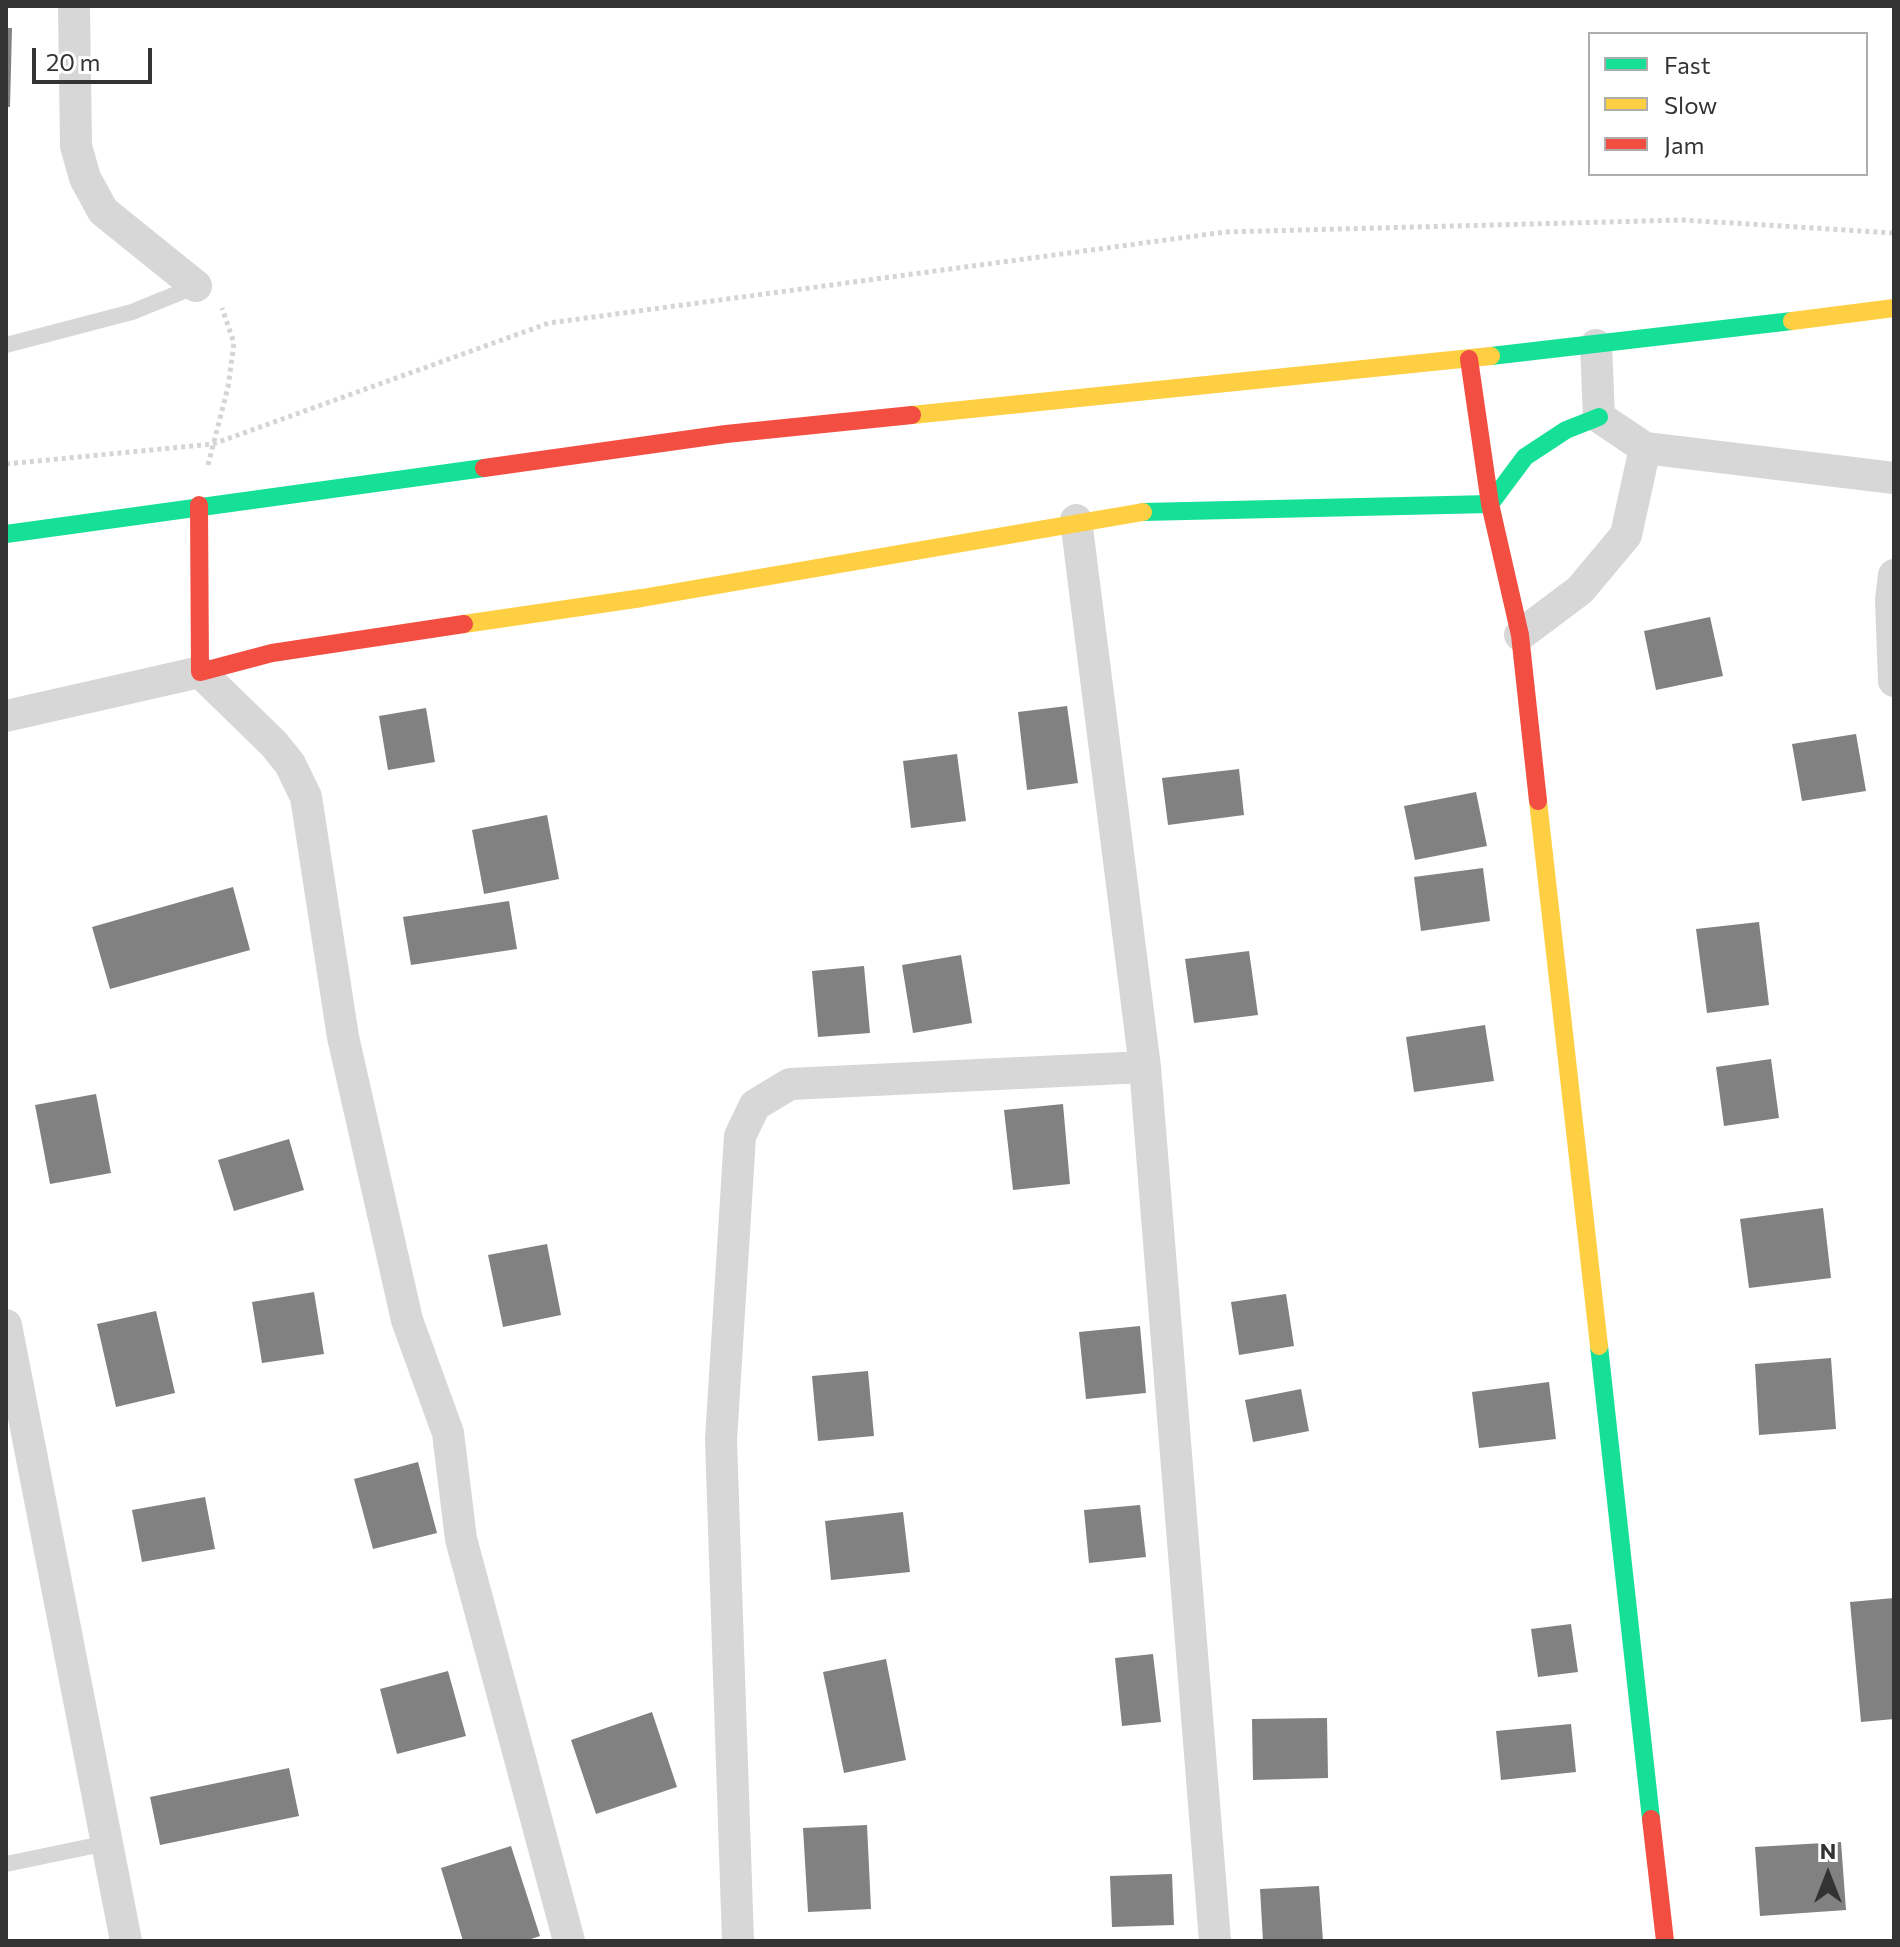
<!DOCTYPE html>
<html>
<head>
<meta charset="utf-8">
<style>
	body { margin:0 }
	#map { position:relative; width:1900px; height:1947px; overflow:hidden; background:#fff; font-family:Commissioner,sans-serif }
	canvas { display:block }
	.frame { position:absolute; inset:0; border:8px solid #333; pointer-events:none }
	.legend { position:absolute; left:1588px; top:32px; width:280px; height:144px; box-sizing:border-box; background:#fff; border:2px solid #adadad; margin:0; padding:10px 14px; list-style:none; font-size:24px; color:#333 }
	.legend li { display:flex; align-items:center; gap:16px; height:40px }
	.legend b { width:40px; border:2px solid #adadad }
	.north { position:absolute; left:1788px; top:1835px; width:80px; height:80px; -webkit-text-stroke:6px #fff; paint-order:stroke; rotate:0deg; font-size:22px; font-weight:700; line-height:32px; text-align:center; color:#333 }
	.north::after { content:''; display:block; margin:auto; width:28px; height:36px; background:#333; clip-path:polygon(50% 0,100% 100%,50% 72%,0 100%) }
	.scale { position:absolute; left:32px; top:48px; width:120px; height:36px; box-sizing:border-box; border:4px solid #333; border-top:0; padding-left:10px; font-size:24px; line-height:28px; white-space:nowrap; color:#333; -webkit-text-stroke:6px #fff; paint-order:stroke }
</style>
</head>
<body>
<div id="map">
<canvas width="1900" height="1947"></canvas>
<div class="frame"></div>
<ul class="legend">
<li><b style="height:10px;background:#16e098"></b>Fast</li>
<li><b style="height:10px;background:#ffcf43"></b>Slow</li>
<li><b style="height:10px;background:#f24e42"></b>Jam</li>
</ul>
<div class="north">N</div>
<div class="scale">20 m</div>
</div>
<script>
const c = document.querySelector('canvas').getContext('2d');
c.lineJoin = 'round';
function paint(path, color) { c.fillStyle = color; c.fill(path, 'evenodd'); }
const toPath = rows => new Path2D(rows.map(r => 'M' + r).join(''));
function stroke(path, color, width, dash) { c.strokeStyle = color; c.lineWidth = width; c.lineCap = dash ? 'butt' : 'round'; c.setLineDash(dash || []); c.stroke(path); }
paint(toPath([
	[6,28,12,28,10,107,6,107],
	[1710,617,1723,676,1656,690,1644,631],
	[1067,706,1078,783,1027,790,1018,712],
	[426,708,435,762,388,770,379,716],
	[1856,734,1866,791,1802,801,1792,744],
	[957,754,966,821,911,828,903,761],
	[1239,769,1244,815,1168,825,1162,778],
	[1476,792,1487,846,1415,860,1404,806],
	[547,815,559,879,484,894,472,830],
	[1483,868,1490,921,1421,931,1414,877],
	[233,887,250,950,110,989,92,927],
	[509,901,517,949,411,965,403,917],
	[1759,922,1769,1005,1707,1013,1696,929],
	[1249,951,1258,1015,1194,1023,1185,959],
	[961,955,972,1023,913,1033,902,965],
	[864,966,870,1033,818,1037,812,971],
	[1485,1025,1494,1081,1414,1092,1406,1037],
	[1771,1059,1779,1118,1724,1126,1716,1067],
	[96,1094,111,1173,50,1184,35,1105],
	[1063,1104,1070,1184,1013,1190,1004,1110],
	[289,1139,304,1190,234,1211,218,1160],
	[1823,1208,1831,1278,1749,1288,1740,1219],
	[547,1244,561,1315,503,1327,488,1255],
	[314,1292,324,1354,262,1363,252,1302],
	[1286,1294,1294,1346,1239,1355,1231,1302],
	[156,1311,175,1393,116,1407,97,1324],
	[1140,1326,1146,1393,1086,1399,1079,1332],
	[1831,1358,1836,1429,1759,1435,1755,1364],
	[868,1371,874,1436,818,1441,812,1376],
	[1549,1382,1556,1439,1479,1448,1472,1392],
	[1301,1389,1309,1431,1253,1442,1245,1400],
	[418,1462,437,1533,373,1549,354,1479],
	[205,1497,215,1549,142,1562,132,1510],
	[1140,1505,1146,1557,1089,1563,1084,1510],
	[903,1512,910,1572,831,1580,825,1521],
	[1894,1598,1894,1719,1861,1722,1850,1602],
	[1571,1624,1578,1672,1538,1677,1531,1629],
	[1153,1654,1161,1722,1122,1726,1115,1658],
	[886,1659,906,1760,844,1773,823,1672],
	[448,1671,466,1736,397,1754,380,1689],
	[652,1712,677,1787,596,1814,571,1740],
	[1327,1718,1328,1778,1253,1780,1252,1719],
	[1571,1724,1576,1772,1501,1780,1496,1731],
	[289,1768,299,1816,160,1845,150,1797],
	[867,1825,871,1909,808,1912,803,1828],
	[1841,1842,1846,1910,1760,1916,1755,1847],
	[511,1846,540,1936,525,1941,463,1941,441,1868],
	[1172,1874,1174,1925,1112,1927,1110,1876],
	[1319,1886,1323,1941,1263,1941,1260,1889]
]), '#818181');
stroke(toPath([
	[6,464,213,444,549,323,1225,232,1683,220,1894,233],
	[208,465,228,387,234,343,222,308]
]), '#d5d5d5', 5, [4, 4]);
stroke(toPath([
	[6,345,132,312,196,286],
	[6,1864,107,1843]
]), '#d7d7d7', 16);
stroke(toPath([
	[74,6,76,146,85,178,103,211,196,286],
	[1596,345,1599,417,1645,448,1894,478],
	[1076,520,1145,1067,1215,1941],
	[1894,575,1891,600,1894,681],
	[1520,635,1580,590,1626,535,1645,448],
	[6,716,200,672,274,744,290,764,306,797,343,1037,407,1320,448,1433,461,1539,569,1941],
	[6,1325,126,1941],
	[738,1941,721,1440,740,1136,755,1105,790,1084,1145,1067]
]), '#d7d7d7', 32);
stroke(toPath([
	[1491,356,1792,321],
	[1143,512,1490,504,1525,457,1566,430,1599,417],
	[6,534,484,468],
	[1599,1346,1651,1819]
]), '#16e098', 18);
stroke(toPath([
	[1792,321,1894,308],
	[912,415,1491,356],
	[464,624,642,598,1143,512],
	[1538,801,1599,1346]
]), '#ffcf43', 18);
stroke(toPath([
	[1469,359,1490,504,1520,635,1538,801],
	[484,468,726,434,912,415],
	[199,505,200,672,272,653,464,624],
	[1651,1819,1665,1941]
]), '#f24e42', 18);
</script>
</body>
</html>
